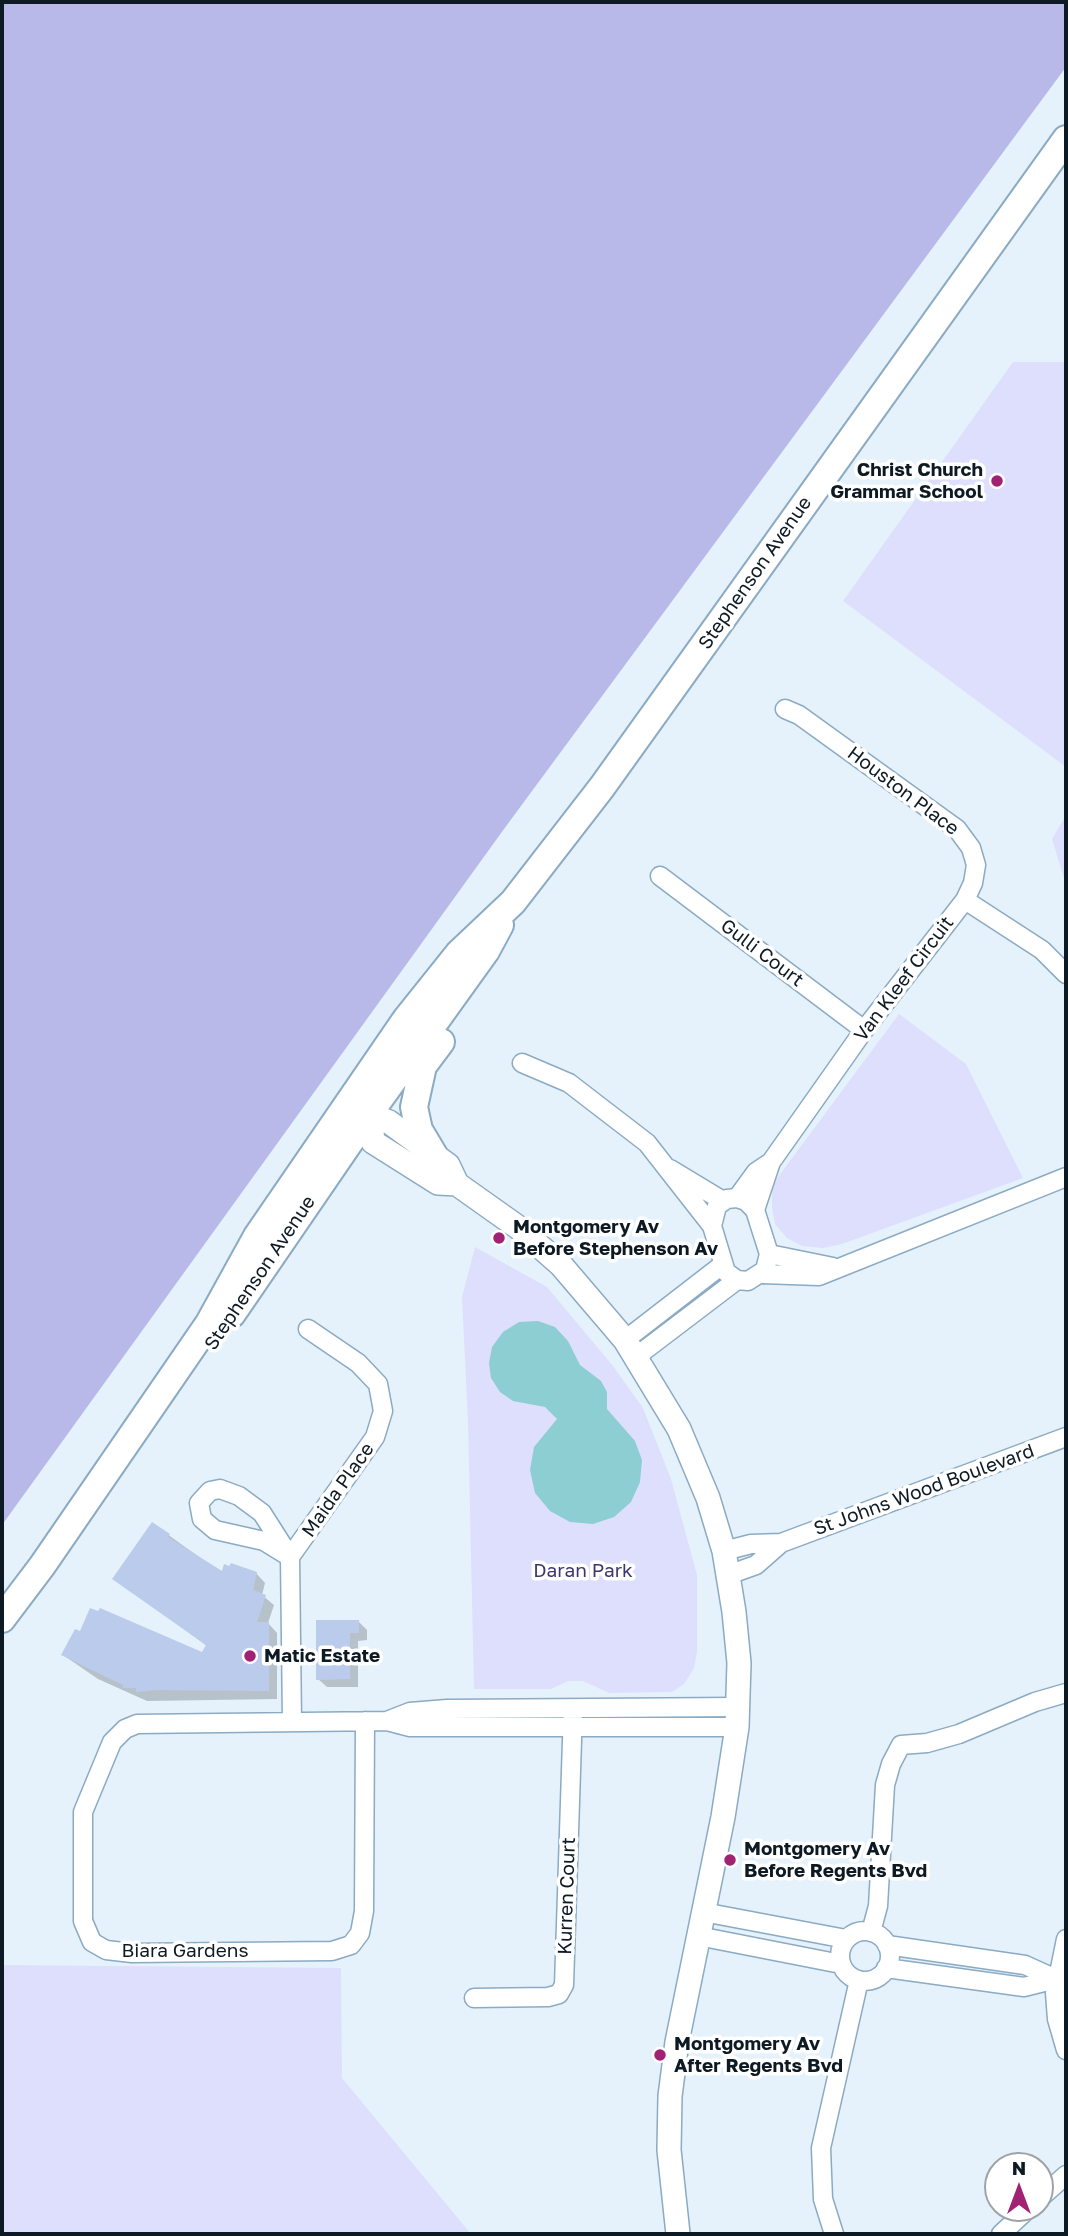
<!DOCTYPE html>
<html>
<head>
<meta charset="utf-8">
<style>
	body { margin:0 }
	#map { position:relative; width:1068px; height:2236px; overflow:hidden; background:#e5f2fc; font-family:"Golos Text",sans-serif }
	canvas { display:block }
	.frame { position:absolute; inset:0; border:4px solid #0e1a23; pointer-events:none }
	.north { position:absolute; left:984px; top:2152px; width:70px; height:70px; box-sizing:border-box; background:#fff; border:2px solid #9fa3a7; border-radius:50%; rotate:0deg; font-size:19px; font-weight:700; line-height:28px; text-align:center; color:#0e1a23 }
	.north::after { content:''; display:block; margin:auto; width:24px; height:32px; background:#a12173; clip-path:polygon(50% 0,100% 100%,50% 72%,0 100%) }
</style>
</head>
<body>
<div id="map">
<canvas width="1068" height="2236"></canvas>
<div class="frame"></div>
<div class="north">N</div>
</div>
<script>
const c = document.querySelector('canvas').getContext('2d');
c.lineJoin = 'round';
function paint(path, color) { c.fillStyle = color; c.fill(path, 'evenodd'); }
const toPath = rows => new Path2D(rows.map(r => 'M' + r).join(''));
function stroke(path, color, width, dash) { c.strokeStyle = color; c.lineWidth = width; c.lineCap = dash ? 'butt' : 'round'; c.setLineDash(dash || []); c.stroke(path); }
function label(font, color, halo, rows, align = 'center') {
  c.font = font + ' "Golos Text",sans-serif'; c.lineWidth = 7; c.setLineDash([]); c.textBaseline = 'middle'; c.strokeStyle = halo; c.fillStyle = color; for (const [text, x, y, turn = 0] of rows) {
    c.save(); c.translate(x, y); c.rotate((+turn || 0) * Math.PI / 180); c.textAlign = isNaN(turn) ? turn : align; if (halo) c.strokeText(text, 0, 0); c.fillText(text, 0, 0); c.restore();
  }
}
paint(toPath([
	[1013,362,1066,362,1066,767,843,601],
	[1066,815,1066,885,1052,839],
	[899,1014,966,1064,1023,1178,842,1244,823,1248,802,1246,787,1238,775,1224,772,1208,772,1185],
	[475,1247,547,1287,613,1366,643,1408,671,1479,697,1575,697,1652,694,1668,684,1684,672,1692,609,1693,583,1681,568,1681,551,1689,474,1689,468,1422,462,1297],
	[2,1965,341,1968,342,2078,471,2234,2,2234]
]), '#dedffc');
paint(toPath([
	[2,2,1066,2,1066,67,504,829,2,1525]
]), '#b9b9e9');
paint(toPath([
	[538,1321,555,1327,568,1341,580,1365,601,1381,607,1392,607,1409,635,1441,642,1460,640,1482,631,1502,614,1517,593,1524,570,1522,550,1511,535,1493,530,1470,534,1447,557,1419,545,1407,513,1401,500,1392,491,1378,489,1363,492,1347,503,1332,519,1322]
]), '#8cced2');
paint(toPath([
	[153,1524,223,1574,256,1573,265,1583,262,1595,274,1605,268,1623,277,1633,277,1699,147,1701,98,1679,63,1655,81,1633,203,1654,207,1646,114,1578],
	[358,1621,367,1630,367,1640,358,1641,358,1687,327,1687,318,1679,317,1622]
]), '#0003');
paint(toPath([
	[152,1522,170,1534,168,1537,222,1571,224,1564,229,1566,231,1563,257,1572,253,1590,266,1595,257,1622,269,1622,269,1691,156,1690,136,1692,136,1688,123,1688,123,1685,61,1655,75,1629,80,1631,90,1608,98,1611,100,1608,202,1652,206,1645,112,1579],
	[316,1620,359,1620,359,1633,350,1633,350,1679,316,1680]
]), '#bacbec');
const minor = toPath([
	[785,709,799,715,957,829,971,848,976,865,973,883,965,900],
	[660,876,864,1030],
	[522,1063,569,1083,647,1143,712,1226],
	[670,1169,723,1201],
	[737,1198,756,1172,771,1162,864,1030,965,900,1042,950,1066,974],
	[737,1198,746,1201,755,1210,769,1254,765,1270,748,1281,737,1280,726,1272,712,1226,717,1206,727,1199,737,1198],
	[755,1210,771,1162],
	[769,1254,833,1267],
	[762,1274,819,1276,1066,1177],
	[625,1340,722,1265],
	[637,1356,737,1280],
	[724,1551,751,1544,781,1543,1066,1437],
	[728,1575,756,1565,781,1543],
	[365,1721,364,1911,360,1933,351,1945,332,1951,132,1953,106,1950,92,1942,83,1921,83,1812,112,1742,125,1729,137,1724,387,1721,410,1727,737,1727],
	[387,1721,410,1712,447,1709,738,1707],
	[292,1722,290,1557,264,1541,215,1530,202,1519,199,1503,210,1491,220,1489,239,1496,262,1513,290,1557,375,1437,383,1411,378,1384,358,1363,308,1329],
	[703,1912,846,1939],
	'840 1956a25 25 0 1 1 50 0a25 25 0 1 1-50 0Z',
	[871,1932,878,1906,885,1785,891,1764,901,1745,927,1743,959,1734,1035,1702,1066,1693],
	[698,1936,841,1964],
	[1066,1939,1055,1993,1057,2019,1066,2050],
	[887,1945,1025,1965,1056,1979],
	[886,1968,1024,1987,1056,1979],
	[474,1998,548,1997,559,1994,564,1985,573,1710],
	[1040,2198,1066,2175],
	[834,2234,823,2199,821,2148,859,1980],
	[1001,2234,1029,2208]
]);
const tertiary = toPath([
	[369,1102,373,1142,438,1183,457,1184,519,1228,561,1265,625,1340,679,1429,708,1498,724,1551,734,1612,739,1663,737,1727,723,1817,677,2042,670,2096,669,2150,678,2234],
	[360,1120,369,1114,389,1122,448,1165,457,1184]
]);
const secondary = toPath([
	[434,1155,419,1130,414,1107,423,1066,441,1042],
	[232,1314,369,1114,486,951,500,925],
	[2,1619,42,1566,209,1323,257,1236,406,1019,458,954,513,902,602,787,1066,139]
]);
stroke(minor, '#8baac3', 21);
stroke(tertiary, '#8baac3', 26);
stroke(secondary, '#8baac3', 30);
stroke(minor, '#fff', 18);
stroke(tertiary, '#fff', 23);
stroke(secondary, '#fff', 26);
for (const [x, y, r, color] of [
	[997,481,7,"#a12173"],
	[499,1238,7,"#a12173"],
	[250,1656,7,"#a12173"],
	[730,1860,7,"#a12173"],
	[660,2055,7,"#a12173"]
]) { const dot = new Path2D(); dot.arc(x, y, r, 0, 2 * Math.PI); c.fillStyle = color; c.fill(dot); stroke(dot, '#fff', 2.5); }
label('bold 19px', '#0e1a23', '#fff', [
	["Christ Church",983,470,"right"],
	["Grammar School",983,492,"right"],
	["Montgomery Av",513,1227],
	["Before Stephenson Av",513,1249],
	["Matic Estate",264,1656],
	["Montgomery Av",744,1849],
	["Before Regents Bvd",744,1871],
	["Montgomery Av",674,2044],
	["After Regents Bvd",674,2066]
], 'left');
label('19px', '#0e1a23', '#fff', [
	["Stephenson Avenue",755,573,-55],
	["Houston Place",903,791,37],
	["Gulli Court",762,953,37],
	["Van Kleef Circuit",904,979,-53],
	["Stephenson Avenue",260,1273,-56],
	["Maida Place",338,1490,-55],
	["St Johns Wood Boulevard",924,1490,-20],
	["Kurren Court",567,1896,-88],
	["Biara Gardens",185,1951]
]);
label('19px', '#3c3771', '#fff', [
	["Daran Park",583,1571]
]);
</script>
</body>
</html>
